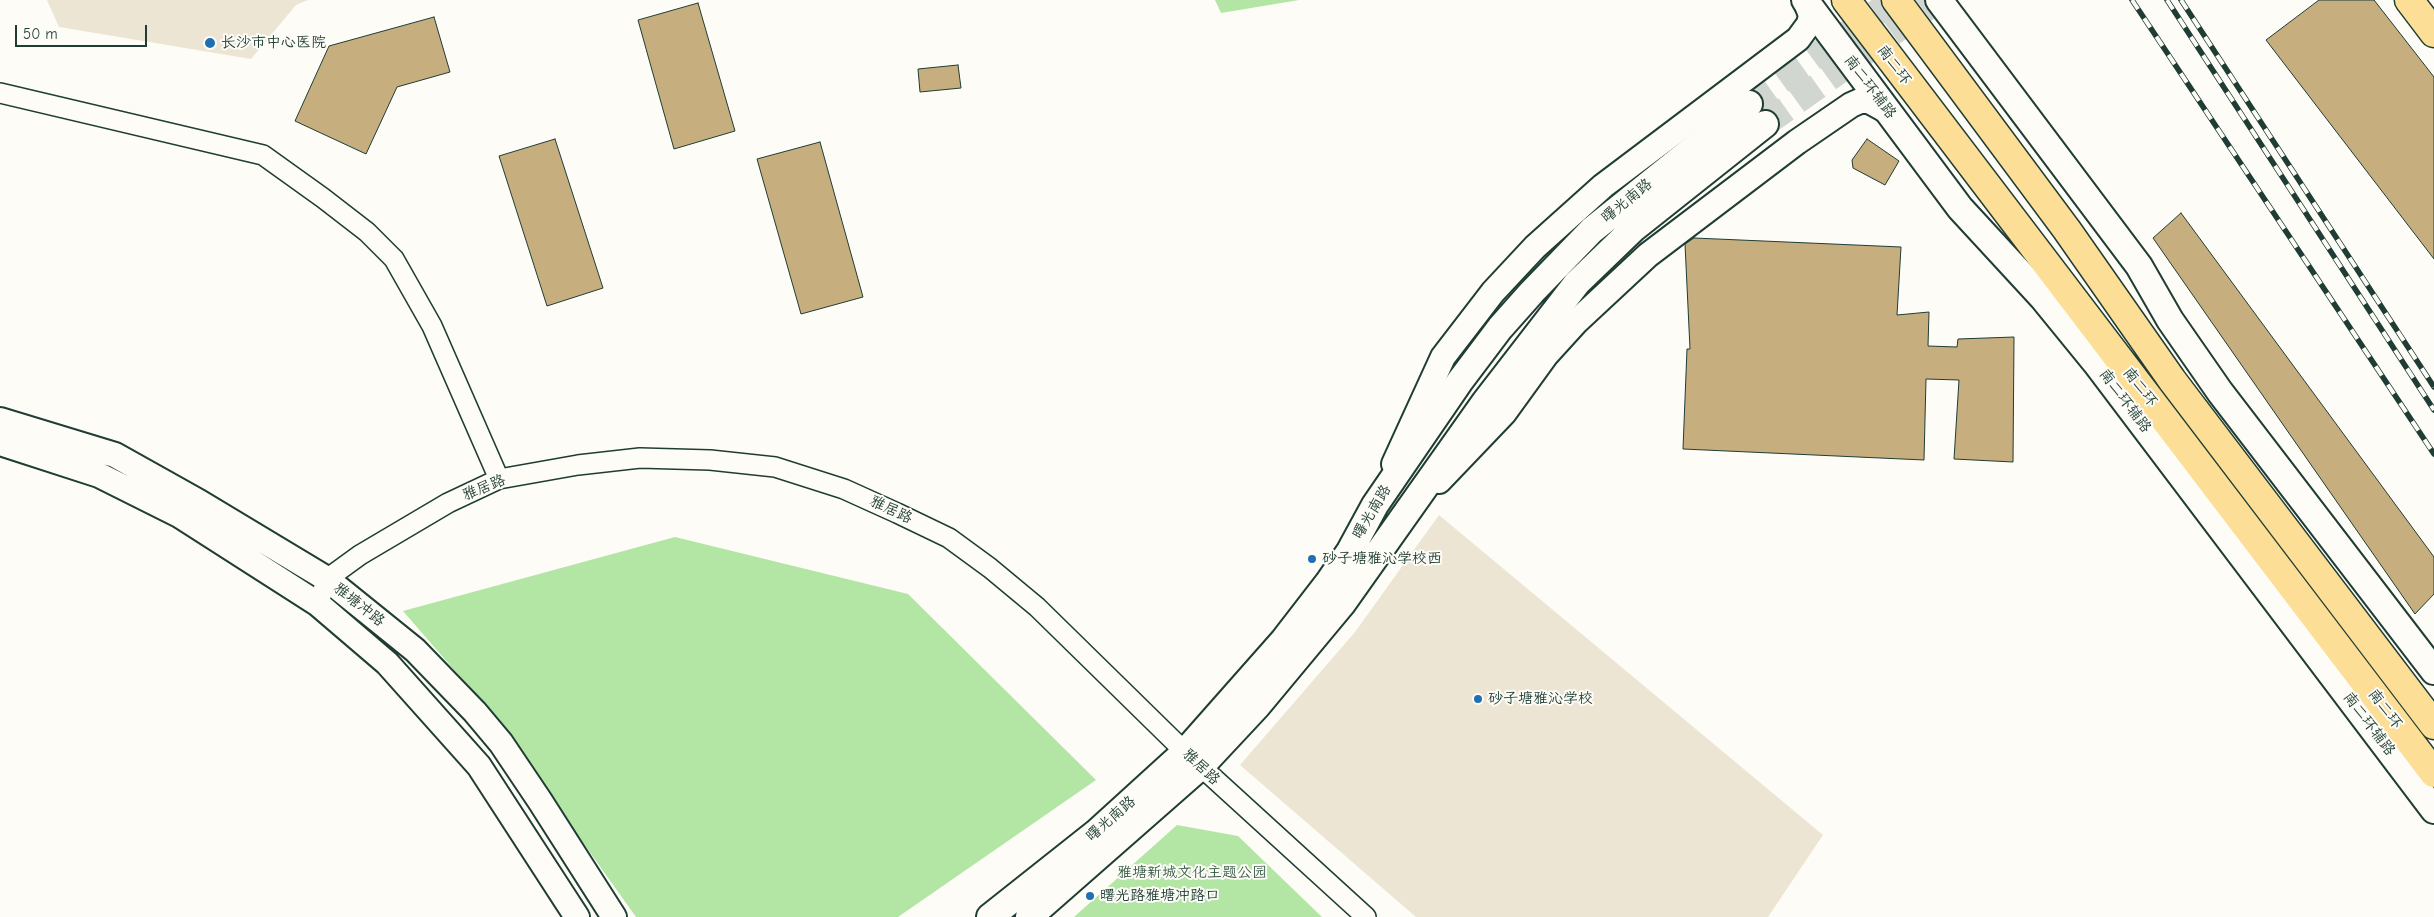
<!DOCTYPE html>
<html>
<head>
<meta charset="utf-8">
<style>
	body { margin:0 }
	#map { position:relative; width:2434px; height:917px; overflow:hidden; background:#fdfcf7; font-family:"Comic Neue",sans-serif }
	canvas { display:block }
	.scale { position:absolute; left:15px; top:25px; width:132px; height:22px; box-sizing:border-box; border:2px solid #1f3d34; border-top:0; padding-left:6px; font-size:15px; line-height:18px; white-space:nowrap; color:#1f3d34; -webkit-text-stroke:4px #fdfcf7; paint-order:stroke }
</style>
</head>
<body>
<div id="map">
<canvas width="2434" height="917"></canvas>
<div class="scale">50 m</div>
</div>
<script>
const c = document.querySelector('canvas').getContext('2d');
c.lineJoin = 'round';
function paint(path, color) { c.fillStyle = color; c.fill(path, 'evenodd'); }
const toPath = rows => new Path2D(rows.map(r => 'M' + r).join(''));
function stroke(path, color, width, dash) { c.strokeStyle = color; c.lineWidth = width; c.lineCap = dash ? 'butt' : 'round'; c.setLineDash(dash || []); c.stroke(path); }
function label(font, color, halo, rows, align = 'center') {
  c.font = font + ' "Comic Neue","LXGW WenKai TC",sans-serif'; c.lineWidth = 4; c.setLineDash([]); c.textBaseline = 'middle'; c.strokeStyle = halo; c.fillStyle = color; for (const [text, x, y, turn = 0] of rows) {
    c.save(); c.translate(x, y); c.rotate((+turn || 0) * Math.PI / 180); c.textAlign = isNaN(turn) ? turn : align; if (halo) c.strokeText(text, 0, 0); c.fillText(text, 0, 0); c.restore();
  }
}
paint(toPath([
	[47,0,308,0,296,5,251,59,59,27],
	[1439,515,1823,835,1768,917,1416,917,1240,765,1355,632]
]), '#ede5d3');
paint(toPath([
	[1215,0,1299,0,1221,13],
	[675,537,908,594,1096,780,898,917,636,917,487,708,403,611],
	[1177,825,1238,836,1322,917,1074,917]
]), '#b3e5a5');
const building = toPath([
	[2319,0,2374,0,2434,77,2434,259,2266,40,2319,0],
	[698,3,735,131,674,149,638,20,698,3],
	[434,17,450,72,397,87,366,154,295,121,329,46,434,17],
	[958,65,961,88,920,92,918,69,958,65],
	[555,139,603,288,547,306,499,156,555,139],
	[1867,139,1899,161,1885,185,1853,168,1852,160,1867,139],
	[820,142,863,297,801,314,757,159,820,142],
	[2181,213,2434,557,2434,594,2415,614,2153,238,2181,213],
	[1694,238,1901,247,1897,315,1929,312,1928,346,1957,347,1958,339,2014,337,2013,462,1954,459,1959,380,1926,379,1924,460,1683,449,1687,349,1690,349,1685,244,1694,238]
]);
paint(building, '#c7ae7e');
stroke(building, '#1f3d34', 1);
stroke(toPath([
	[1749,104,1894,0],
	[1765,124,1938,0]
]), '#d1d6d0', 26, [26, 13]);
const minor = toPath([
	[0,93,263,155,323,198,367,232,394,259,432,326,499,479],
	[318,604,327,579,360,555,448,503,499,479,578,465,640,458,710,460,775,467,844,489,897,513,949,538,990,568,1037,607,1185,752,1366,917]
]);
const tertiary = toPath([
	[0,420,115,455,199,502,327,579,415,650,475,712,501,743,540,801,614,917],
	[0,443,99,475,179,515,318,604,387,663,479,766,577,917],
	[1394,464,1443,357,1493,292,1535,247,1603,186,1798,39,1809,24,1811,15,1805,0],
	[1439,481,1504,413,1546,355,1576,322,1648,255,1797,142,1851,105,1860,101,1869,101,1889,112]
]);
const secondary = toPath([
	[1805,0,1960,208,2043,298,2096,363,2434,810],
	[1939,0,2139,266,2170,320,2220,392,2434,671],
	[990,917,1096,833,1185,752,1284,640,1328,583,1350,551,1375,505,1460,381,1500,328,1532,292,1592,230,1749,104],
	[1029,917,1201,766,1258,705,1342,604,1485,402,1577,283,1634,228,1765,124]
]);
const primary = toPath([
	[2409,0,2434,33]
]);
const trunk = toPath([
	[1846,0,2434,773],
	[1896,0,2067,230,2172,380,2434,725]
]);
stroke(minor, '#1f3d34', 22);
stroke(tertiary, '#1f3d34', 28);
stroke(secondary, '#1f3d34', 30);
stroke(primary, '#1f3d34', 31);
stroke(trunk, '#1f3d34', 31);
stroke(minor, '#fdfcf7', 19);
stroke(tertiary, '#fdfcf7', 24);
stroke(secondary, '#fdfcf7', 26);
stroke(primary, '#fdde96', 28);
stroke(trunk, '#fdde96', 28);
const rail = toPath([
	[2132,0,2434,454],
	[2167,0,2434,410],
	[2181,0,2434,387]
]);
stroke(rail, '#1f3d34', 5.5);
stroke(rail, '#fdfcf7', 4, [11]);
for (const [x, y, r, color] of [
	[210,43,6,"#1f6fb2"],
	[1312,559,5,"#1f6fb2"],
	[1478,699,5,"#1f6fb2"],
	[1090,896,5,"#1f6fb2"]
]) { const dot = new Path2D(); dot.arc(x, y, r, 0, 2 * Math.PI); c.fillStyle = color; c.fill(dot); stroke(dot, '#fdfcf7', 2); }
label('15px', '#1f3d34', '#fdfcf7', [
	["长沙市中心医院",221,43],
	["砂子塘雅沁学校西",1322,559],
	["砂子塘雅沁学校",1488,699],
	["曙光路雅塘冲路口",1100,896]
], 'left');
label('15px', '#1f3d34', '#fdfcf7', [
	["南二环",1894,65,53],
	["南二环辅路",1870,87,53],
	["曙光南路",1627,201,-39],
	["南二环",2140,387,52],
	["南二环辅路",2125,401,53],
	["雅居路",484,488,-22],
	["雅居路",891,510,25],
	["曙光南路",1372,512,-59],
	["雅塘冲路",359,605,38],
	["南二环",2385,709,53],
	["南二环辅路",2369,724,53],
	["雅居路",1201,767,43],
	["曙光南路",1111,819,-41]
]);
label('15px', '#3d5f4b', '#fdfcf7', [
	["雅塘新城文化主题公园",1192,873]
]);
</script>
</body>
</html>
